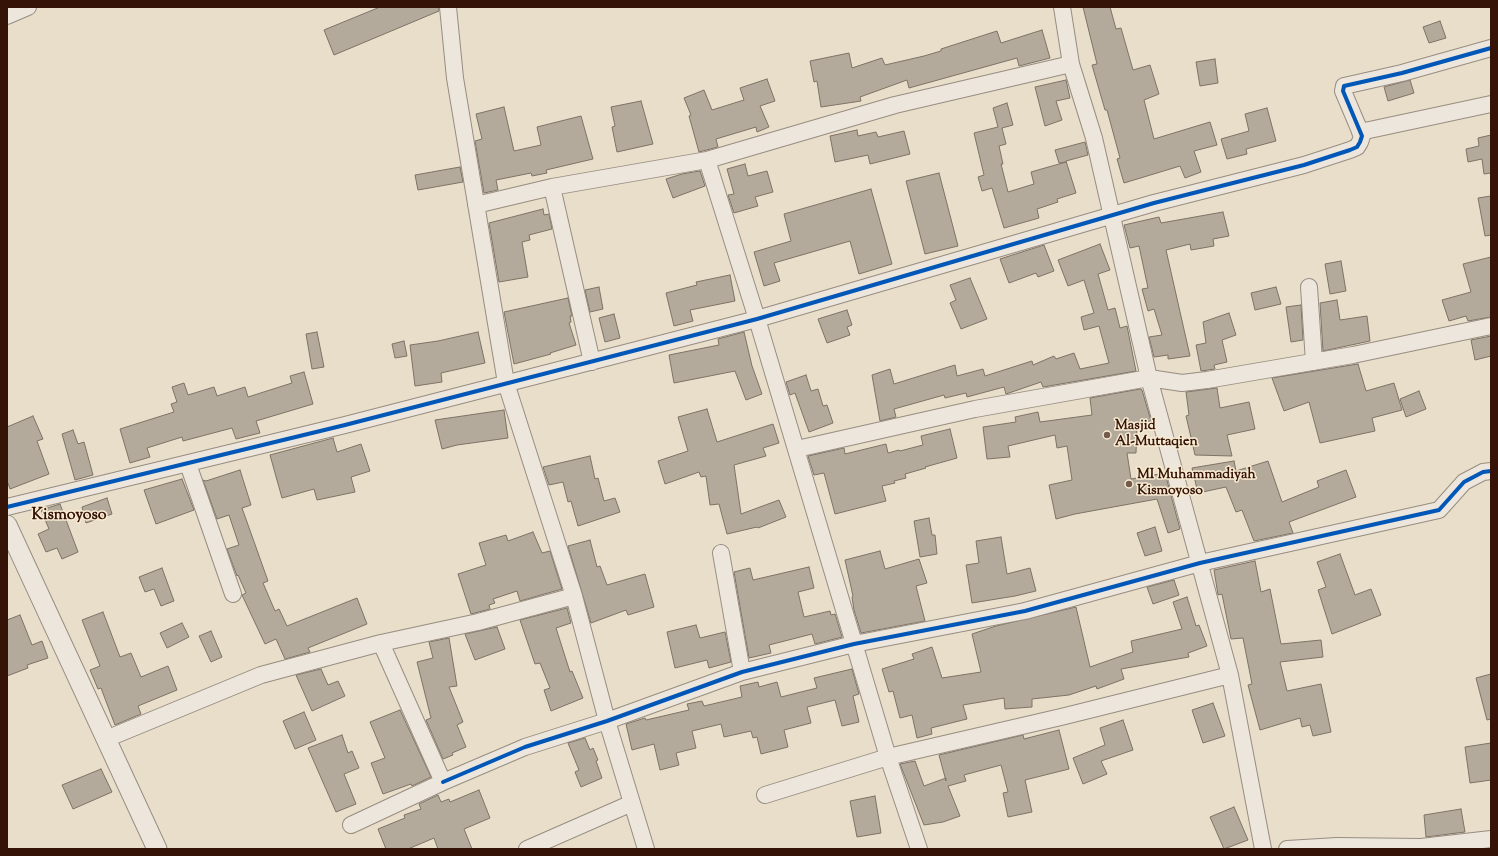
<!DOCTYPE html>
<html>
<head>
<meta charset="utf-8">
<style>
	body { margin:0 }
	#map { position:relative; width:1498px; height:856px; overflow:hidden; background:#e9dec9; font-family:"Sorts Mill Goudy",serif }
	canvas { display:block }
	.frame { position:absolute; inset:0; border:8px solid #351306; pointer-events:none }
</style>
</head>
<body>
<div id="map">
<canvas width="1498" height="856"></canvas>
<div class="frame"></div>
</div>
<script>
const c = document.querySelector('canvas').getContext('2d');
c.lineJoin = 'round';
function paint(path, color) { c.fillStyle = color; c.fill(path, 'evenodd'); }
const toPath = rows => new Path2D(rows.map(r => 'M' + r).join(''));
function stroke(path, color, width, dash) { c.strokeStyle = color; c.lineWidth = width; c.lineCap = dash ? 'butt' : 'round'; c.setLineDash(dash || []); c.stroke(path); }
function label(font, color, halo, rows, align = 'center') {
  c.font = font + ' "Sorts Mill Goudy",serif'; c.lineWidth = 3; c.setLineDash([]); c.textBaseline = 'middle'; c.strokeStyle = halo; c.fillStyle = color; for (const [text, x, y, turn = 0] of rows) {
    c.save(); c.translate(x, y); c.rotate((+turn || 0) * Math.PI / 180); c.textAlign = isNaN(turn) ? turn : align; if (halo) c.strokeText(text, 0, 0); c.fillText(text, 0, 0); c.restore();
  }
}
const building = toPath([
	[380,7,439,7,439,11,334,55,324,30,380,7],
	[1083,7,1110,7,1116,29,1121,28,1133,70,1150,65,1159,94,1144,100,1154,139,1210,122,1217,145,1194,151,1201,172,1185,178,1180,166,1124,183,1117,159,1120,158,1107,110,1105,110,1092,65,1097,64,1083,7],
	[1440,21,1446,38,1429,43,1423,27,1440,21],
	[1042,30,1050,58,1019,66,1017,58,909,88,907,80,860,97,861,101,821,107,817,81,814,82,810,61,849,53,852,68,882,58,885,65,924,56,941,51,941,49,997,31,1001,43,1042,30],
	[1215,59,1218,83,1200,86,1196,62,1215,59],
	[767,79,775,101,760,106,769,127,757,132,756,127,716,139,718,147,699,152,689,116,691,115,684,98,704,90,712,110,744,100,740,88,767,79],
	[1066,80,1070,98,1056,101,1062,120,1045,126,1035,87,1066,80],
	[1410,80,1414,93,1388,101,1384,87,1410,80],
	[641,101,653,144,617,152,612,127,615,126,611,107,641,101],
	[1007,103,1013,125,1002,128,1006,144,999,146,1003,164,1001,164,1008,192,1034,184,1031,172,1066,162,1059,163,1055,150,1085,142,1088,155,1066,161,1076,193,1057,199,1058,202,1037,209,1039,218,1004,228,992,188,982,191,978,177,984,175,974,133,998,127,993,108,1007,103],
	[504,107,514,151,541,145,537,127,581,116,593,159,546,170,547,173,532,176,531,173,496,180,498,190,484,193,475,141,482,139,476,114,504,107],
	[1267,108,1276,141,1246,149,1247,154,1227,159,1221,139,1249,131,1245,114,1267,108],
	[857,130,858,136,876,132,878,137,904,131,910,154,870,164,868,155,835,162,830,136,857,130],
	[1491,135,1491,173,1484,174,1482,159,1468,162,1466,149,1479,146,1478,138,1491,135],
	[745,164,748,176,767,171,773,192,755,197,758,206,734,213,728,195,734,194,727,169,745,164],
	[460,167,463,182,418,190,415,175,460,167],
	[700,171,705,186,673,198,666,179,682,174,700,171],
	[939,173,958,246,925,254,906,181,939,173],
	[871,189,892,264,859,274,850,241,774,263,780,281,764,286,754,252,791,241,784,214,871,189],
	[1491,196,1491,235,1485,236,1478,198,1491,196],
	[543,209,544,215,549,214,552,229,529,235,530,240,522,242,528,277,499,282,489,223,543,209],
	[1223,212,1229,236,1213,239,1214,246,1191,250,1190,244,1166,250,1190,356,1168,359,1168,355,1154,357,1149,337,1162,335,1154,309,1148,311,1142,289,1148,288,1139,246,1130,248,1124,225,1159,217,1161,223,1223,212],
	[1100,244,1110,270,1098,274,1108,310,1115,308,1120,328,1127,326,1136,371,1043,387,1041,382,1006,394,1004,387,967,397,966,393,945,398,944,395,894,409,896,417,880,421,872,375,890,369,894,384,955,365,957,376,983,369,985,376,1032,361,1033,365,1054,356,1056,359,1074,353,1080,369,1109,363,1099,326,1084,330,1081,317,1094,313,1084,280,1068,286,1058,260,1100,244],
	[1044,245,1054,271,1038,277,1036,273,1009,283,1000,259,1044,245],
	[1491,257,1491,317,1468,321,1466,316,1449,321,1442,300,1471,292,1463,264,1491,257],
	[1341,261,1346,291,1330,294,1325,264,1341,261],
	[730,275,735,301,690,310,693,321,674,326,666,293,697,285,696,282,730,275],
	[970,278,987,319,961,329,950,303,956,300,950,285,970,278],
	[599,287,603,309,590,312,585,290,599,287],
	[1276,287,1281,304,1255,310,1251,293,1276,287],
	[568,298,572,316,570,316,571,322,569,323,576,345,550,353,551,354,514,364,504,312,568,298],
	[1337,300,1340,320,1367,316,1370,341,1323,351,1320,303,1337,300],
	[1301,305,1303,340,1291,342,1286,307,1301,305],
	[847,310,852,325,847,327,850,335,827,343,818,319,847,310],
	[1229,313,1236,335,1222,340,1227,362,1214,365,1215,369,1201,371,1196,345,1206,343,1203,322,1229,313],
	[614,314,620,338,605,342,599,318,614,314],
	[317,332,324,367,312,369,306,334,317,332],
	[478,332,485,363,441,373,442,382,415,386,410,345,438,341,478,332],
	[744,332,752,366,762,394,746,400,735,371,674,383,669,355,719,345,718,339,744,332],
	[1491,336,1491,356,1475,360,1471,340,1491,336],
	[404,341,407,356,395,358,392,344,404,341],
	[1358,364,1366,391,1394,383,1402,410,1372,418,1375,431,1320,443,1309,402,1284,411,1272,378,1358,364],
	[304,372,313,404,256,421,260,433,236,439,232,428,183,441,182,437,147,448,150,457,130,463,120,429,174,412,171,404,177,402,172,387,184,383,188,395,214,387,217,396,245,387,248,397,292,383,290,376,304,372],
	[806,375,811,391,818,389,823,406,827,405,833,423,809,432,795,393,790,395,786,382,806,375],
	[1217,388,1220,408,1249,402,1255,429,1227,435,1232,456,1195,455,1186,416,1189,415,1186,392,1217,388],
	[1140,389,1142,390,1151,421,1137,422,1136,453,1127,453,1131,479,1165,473,1180,529,1168,533,1157,499,1075,514,1056,519,1049,485,1072,480,1067,446,1057,448,1055,435,1008,446,1010,457,987,459,983,427,1016,422,1015,417,1038,412,1040,422,1092,415,1090,398,1140,389],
	[1419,391,1426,409,1406,417,1400,399,1419,391],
	[707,409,717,442,773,424,779,443,763,448,766,456,734,465,741,514,779,500,786,517,758,528,757,527,727,534,719,504,710,505,706,476,701,477,699,472,665,484,658,461,688,451,678,417,707,409],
	[504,410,508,438,457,445,442,449,435,420,504,410],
	[33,416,43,439,37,441,49,474,10,489,7,481,7,427,33,416],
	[950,429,957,458,925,467,926,468,905,474,906,478,894,481,895,483,882,486,886,501,835,514,824,473,814,475,808,456,844,448,845,454,886,444,888,453,899,450,900,451,923,445,921,436,950,429],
	[73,430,78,444,84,442,93,475,75,480,62,434,73,430],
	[333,438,337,452,361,444,370,471,351,477,355,492,317,500,314,489,282,498,270,455,333,438],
	[590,456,595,479,598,478,604,501,615,498,620,512,578,526,571,501,568,502,563,482,549,485,543,467,590,456],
	[1234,461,1236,471,1268,461,1282,502,1319,487,1317,481,1346,470,1356,497,1289,522,1293,533,1254,541,1242,510,1236,512,1226,487,1198,493,1192,468,1234,461],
	[240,470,251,505,242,508,268,581,263,583,275,611,279,609,287,626,357,598,367,624,308,648,310,652,285,659,276,639,265,644,242,595,246,593,238,575,237,576,227,549,239,545,229,515,217,519,203,480,206,481,240,470],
	[182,479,194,510,156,524,144,490,182,479],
	[107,498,112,514,86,523,82,507,107,498],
	[60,504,78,552,62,559,57,548,46,552,38,534,49,529,41,510,60,504],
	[929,518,932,535,935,535,937,554,920,557,914,521,929,518],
	[1155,527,1162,551,1145,556,1137,533,1155,527],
	[533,532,542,553,550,551,562,589,520,601,517,591,493,599,495,603,489,605,490,609,471,614,458,574,486,565,479,543,506,535,508,541,533,532],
	[1001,537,1007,574,1030,568,1036,591,1015,596,972,603,966,565,979,563,976,541,1001,537],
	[590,540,597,567,600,566,607,585,645,574,654,607,628,615,626,610,591,623,568,546,590,540],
	[880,551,885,569,919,559,927,583,916,586,925,621,861,633,854,610,852,597,853,596,845,560,880,551],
	[1340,554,1355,595,1371,589,1381,615,1332,634,1318,590,1326,587,1317,562,1340,554],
	[1255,561,1261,592,1270,589,1281,644,1321,640,1323,657,1280,662,1287,691,1321,684,1331,732,1313,736,1310,725,1302,727,1300,718,1260,730,1248,685,1252,684,1243,638,1231,639,1222,594,1218,595,1214,570,1255,561],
	[809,567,814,588,798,592,804,617,830,611,831,615,835,614,842,637,815,644,812,634,769,645,771,653,749,658,734,572,750,568,753,580,809,567],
	[162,568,174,601,161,606,154,589,145,592,139,577,162,568],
	[1174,580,1179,595,1153,604,1147,587,1174,580],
	[1187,597,1196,626,1199,625,1207,646,1188,653,1189,657,1121,669,1124,679,1097,689,1096,686,1069,695,1032,699,1032,707,1005,709,1004,698,963,705,967,719,931,728,932,734,917,738,912,715,900,718,893,691,889,692,882,669,914,659,912,654,932,647,942,678,981,672,972,634,996,626,1076,607,1090,667,1133,652,1131,641,1182,629,1173,602,1187,597],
	[567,608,571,623,556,628,570,672,572,671,583,698,551,711,544,690,550,688,540,663,535,664,520,620,567,608],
	[103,612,120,657,131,653,141,677,168,666,177,690,138,706,141,714,115,725,101,688,98,689,90,670,100,666,82,620,103,612],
	[20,615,32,645,42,641,48,658,27,665,28,668,7,676,7,620,20,615],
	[182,623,189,637,167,648,160,633,182,623],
	[696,625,700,638,725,632,731,662,709,668,707,660,675,668,667,632,696,625],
	[497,627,505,649,475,660,465,634,497,627],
	[211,631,222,657,211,662,199,636,211,631],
	[449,638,457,686,449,687,463,722,457,725,466,747,452,753,453,755,443,759,426,720,431,718,417,662,433,658,429,642,449,638],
	[321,669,328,685,338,681,345,696,312,711,296,675,321,669],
	[852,669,859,694,853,696,859,722,842,726,835,700,807,707,811,723,784,730,788,747,761,754,757,737,753,738,751,731,724,737,721,724,692,731,696,748,676,753,679,765,660,770,654,744,632,750,626,724,645,718,646,720,689,710,687,704,702,701,704,706,742,697,740,686,758,682,759,687,777,682,781,697,817,688,814,678,852,669],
	[1491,674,1491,719,1487,720,1476,678,1491,674],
	[1213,703,1225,736,1203,743,1192,710,1213,703],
	[400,710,431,777,412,786,411,784,383,794,371,763,385,758,370,722,400,710],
	[304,712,316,740,295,749,283,721,304,712],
	[1123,720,1133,750,1101,761,1107,774,1083,784,1073,758,1105,745,1100,728,1123,720],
	[1059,730,1069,769,1025,780,1032,812,1008,817,1003,793,1008,792,1001,765,964,775,966,781,948,786,960,816,943,822,924,825,900,764,915,761,924,786,946,778,946,781,939,755,1023,735,1024,739,1059,730],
	[342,735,348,753,352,751,359,768,344,774,356,804,336,812,308,748,342,735],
	[585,738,590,750,593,748,598,760,596,761,602,778,581,787,575,772,579,770,568,743,585,738],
	[1491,743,1491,780,1470,783,1465,747,1491,743],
	[101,769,112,792,73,809,62,785,101,769],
	[479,790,490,818,464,829,472,849,438,849,434,838,408,849,386,849,378,829,405,818,404,815,421,809,419,804,438,795,441,802,449,799,450,802,479,790],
	[875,796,881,833,857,837,850,801,875,796],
	[1234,807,1248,840,1224,849,1210,817,1234,807],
	[1461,809,1465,832,1426,837,1424,815,1461,809]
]);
paint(building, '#b4aa9b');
stroke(building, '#7e7266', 1);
const minor = toPath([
	[448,7,455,78,506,383,574,596,607,721,646,849],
	[1062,7,1071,64,1094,138,1149,378,1230,675,1263,849],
	[7,16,28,7],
	[1360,132,1491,104],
	[707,160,757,319,888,757,919,849],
	[552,187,592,362],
	[476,205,552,187,707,160,895,105,1071,64],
	[1309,287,1314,362],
	[797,449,975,409,1149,378,1182,383,1207,380,1353,355,1491,326],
	[188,464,233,594],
	[7,507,345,425,757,319,1154,203,1304,165,1350,150,1357,147,1360,142,1362,136,1343,91,1344,86,1402,73,1491,48],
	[721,553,742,672],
	[106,739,261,675,381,643,478,622,574,596],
	[443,782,525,747,607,721,742,672,854,644,1025,611,1200,563,1439,510,1464,482,1483,472,1491,471],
	[765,795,888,757,1061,717,1230,675],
	[351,825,443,782,381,643],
	[527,849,632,803],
	[1287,849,1337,846,1421,847,1491,839]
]);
const tertiary = toPath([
	[7,525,157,849]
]);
stroke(minor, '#988d80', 18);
stroke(tertiary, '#988d80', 21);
stroke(minor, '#ece6dc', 16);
stroke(tertiary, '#ece6dc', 19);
stroke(toPath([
	[7,507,345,425,757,319,1154,203,1304,165,1350,150,1357,147,1360,142,1362,136,1343,91,1344,86,1402,73,1491,48],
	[443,782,525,747,607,721,742,672,854,644,1025,611,1200,563,1439,510,1464,482,1483,472,1491,471]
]), '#0057b8', 4);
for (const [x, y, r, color] of [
	[1107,435,4,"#745a4a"],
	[1129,484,4,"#745a4a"]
]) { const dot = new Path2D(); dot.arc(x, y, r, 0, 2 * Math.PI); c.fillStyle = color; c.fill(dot); stroke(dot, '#f9ecd3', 1.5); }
label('bold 14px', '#351306', '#f9ecd3', [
	["Masjid",1115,427],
	["Al-Muttaqien",1115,443],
	["MI Muhammadiyah",1137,476],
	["Kismoyoso",1137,492]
], 'left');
label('bold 16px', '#351306', '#f9ecd3', [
	["Kismoyoso",69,516]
]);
</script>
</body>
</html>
